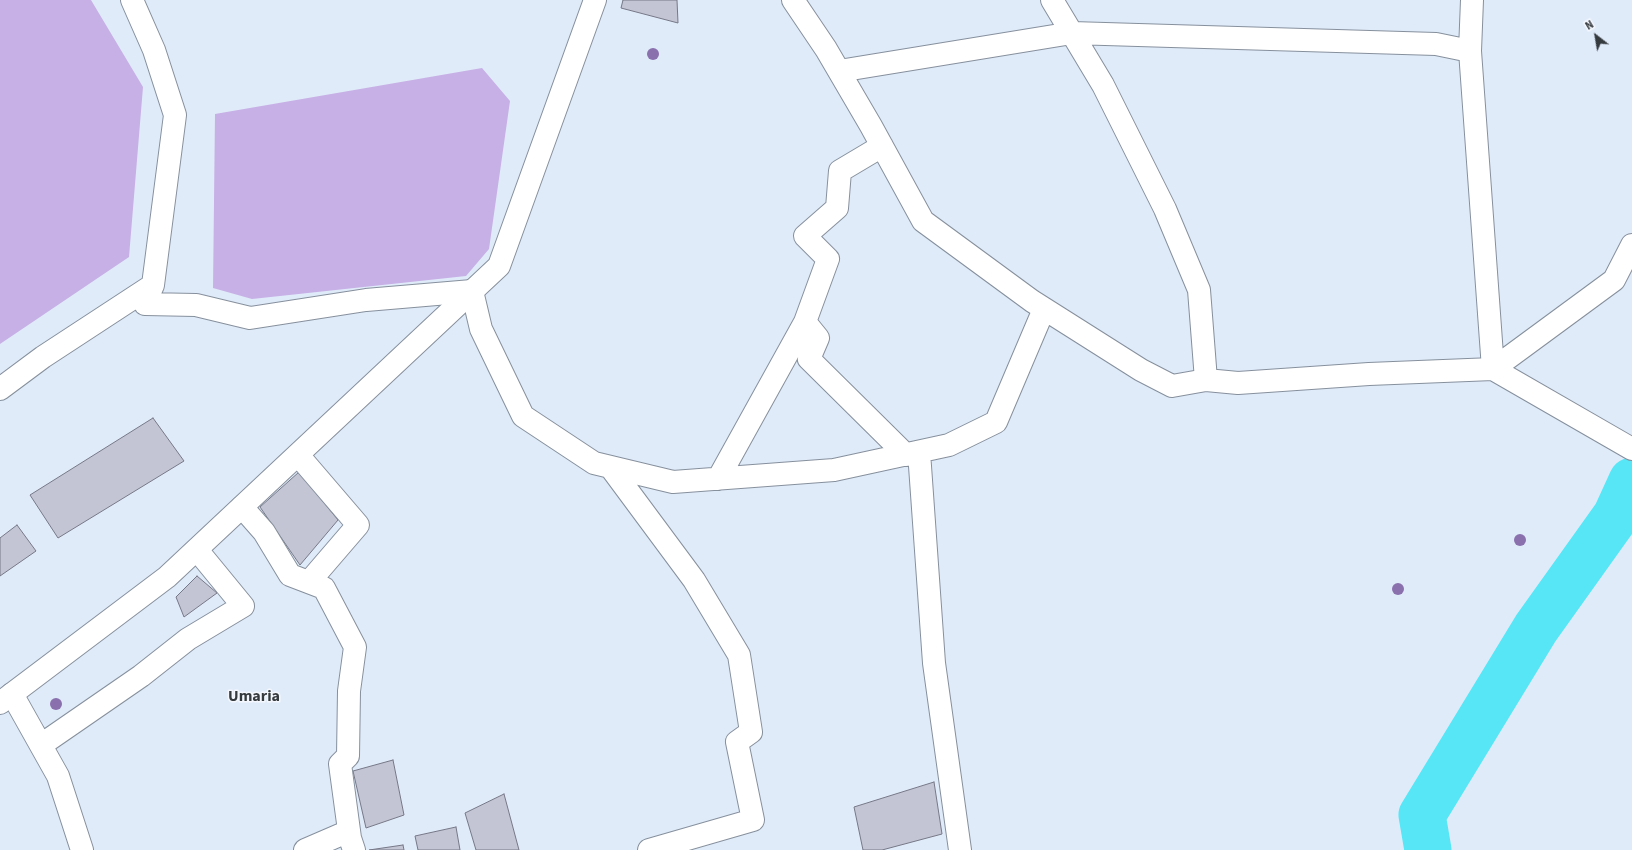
<!DOCTYPE html>
<html>
<head>
<meta charset="utf-8">
<style>
	body { margin:0 }
	#map { position:relative; width:1632px; height:850px; overflow:hidden; background:#e0ebfa; font-family:"Source Sans 3",sans-serif }
	canvas { display:block }
	.north { position:absolute; left:1576px; top:16px; width:40px; height:40px; -webkit-text-stroke:3px #f4f8fe; paint-order:stroke; rotate:329deg; font-size:11px; font-weight:700; line-height:16px; text-align:center; color:#353a3f }
	.north::after { content:''; display:block; margin:auto; width:14px; height:18px; background:#353a3f; clip-path:polygon(50% 0,100% 100%,50% 72%,0 100%) }
</style>
</head>
<body>
<div id="map">
<canvas width="1632" height="850"></canvas>
<div class="north">N</div>
</div>
<script>
const c = document.querySelector('canvas').getContext('2d');
c.lineJoin = 'round';
function paint(path, color) { c.fillStyle = color; c.fill(path, 'evenodd'); }
const toPath = rows => new Path2D(rows.map(r => 'M' + r).join(''));
function stroke(path, color, width, dash) { c.strokeStyle = color; c.lineWidth = width; c.lineCap = dash ? 'butt' : 'round'; c.setLineDash(dash || []); c.stroke(path); }
function label(font, color, halo, rows, align = 'center') {
  c.font = font + ' "Source Sans 3",sans-serif'; c.lineWidth = 3; c.setLineDash([]); c.textBaseline = 'middle'; c.strokeStyle = halo; c.fillStyle = color; for (const [text, x, y, turn = 0] of rows) {
    c.save(); c.translate(x, y); c.rotate((+turn || 0) * Math.PI / 180); c.textAlign = isNaN(turn) ? turn : align; if (halo) c.strokeText(text, 0, 0); c.fillText(text, 0, 0); c.restore();
  }
}
paint(toPath([
	[0,0,91,0,143,87,129,257,0,344],
	[482,68,510,101,489,249,466,276,252,299,213,288,215,114]
]), '#c7b0e5');
stroke(toPath([
	[1428,850,1422,815,1536,628,1616,516,1632,481]
]), '#56e6f6', 47);
const building = toPath([
	[623,0,677,0,678,23,621,8,623,0],
	[153,418,184,461,58,538,30,495,153,418],
	[299,472,338,520,300,565,260,507,299,472],
	[17,525,36,551,0,576,0,538,17,525],
	[197,576,217,593,184,617,176,597,197,576],
	[393,760,404,815,366,828,353,771,393,760],
	[934,782,942,834,882,850,863,850,854,807,934,782],
	[504,794,519,850,476,850,465,813,504,794],
	[456,827,460,850,418,850,415,836,456,827],
	[403,845,404,850,369,850,403,845]
]);
paint(building, '#c3c5d5');
stroke(building, '#767887', 1);
const minor = toPath([
	[793,0,826,49,871,126,923,221,1032,301,1141,370,1172,386,1206,380,1238,383,1369,374,1493,369,1632,449],
	[1052,0,1103,85,1165,209,1199,290,1206,380],
	[1472,0,1470,51,1493,369],
	[839,71,1072,33,1436,44,1470,51],
	[882,146,840,171,837,208,805,236,828,259,805,322,818,338,809,359,906,455],
	[153,285,145,304,196,305,250,318,366,300,472,291,481,329,523,416,594,463,673,482,834,470,949,445,996,422,1044,309],
	[1493,369,1614,280,1632,245],
	[0,389,43,357,153,285,175,115,154,50,132,0],
	[919,452,934,663,960,850],
	[298,455,358,525,309,582],
	[611,468,694,580,739,655,751,732,737,742,753,820,649,850],
	[718,479,805,322],
	[242,507,264,532,290,575,324,588,355,647,349,691,348,756,340,764,350,838,354,850],
	[12,694,58,776,82,850],
	[41,745,141,676,188,639,243,606,202,556,196,551],
	[305,850,349,831]
]);
const primary = toPath([
	[0,703,167,577,499,266,595,0]
]);
stroke(minor, '#86909d', 24);
stroke(primary, '#86909d', 24);
stroke(minor, '#fff', 22);
stroke(primary, '#fff', 22);
c.fillStyle = '#8a70ad';
for (const [x, y] of [
	[653,54],
	[1520,540],
	[1398,589],
	[56,704]
]) { c.beginPath(); c.arc(x, y, 6, 0, 2 * Math.PI); c.fill(); }
label('bold 16px', '#353a3f', '#f4f8fe', [
	["Umaria",254,697]
]);
</script>
</body>
</html>
